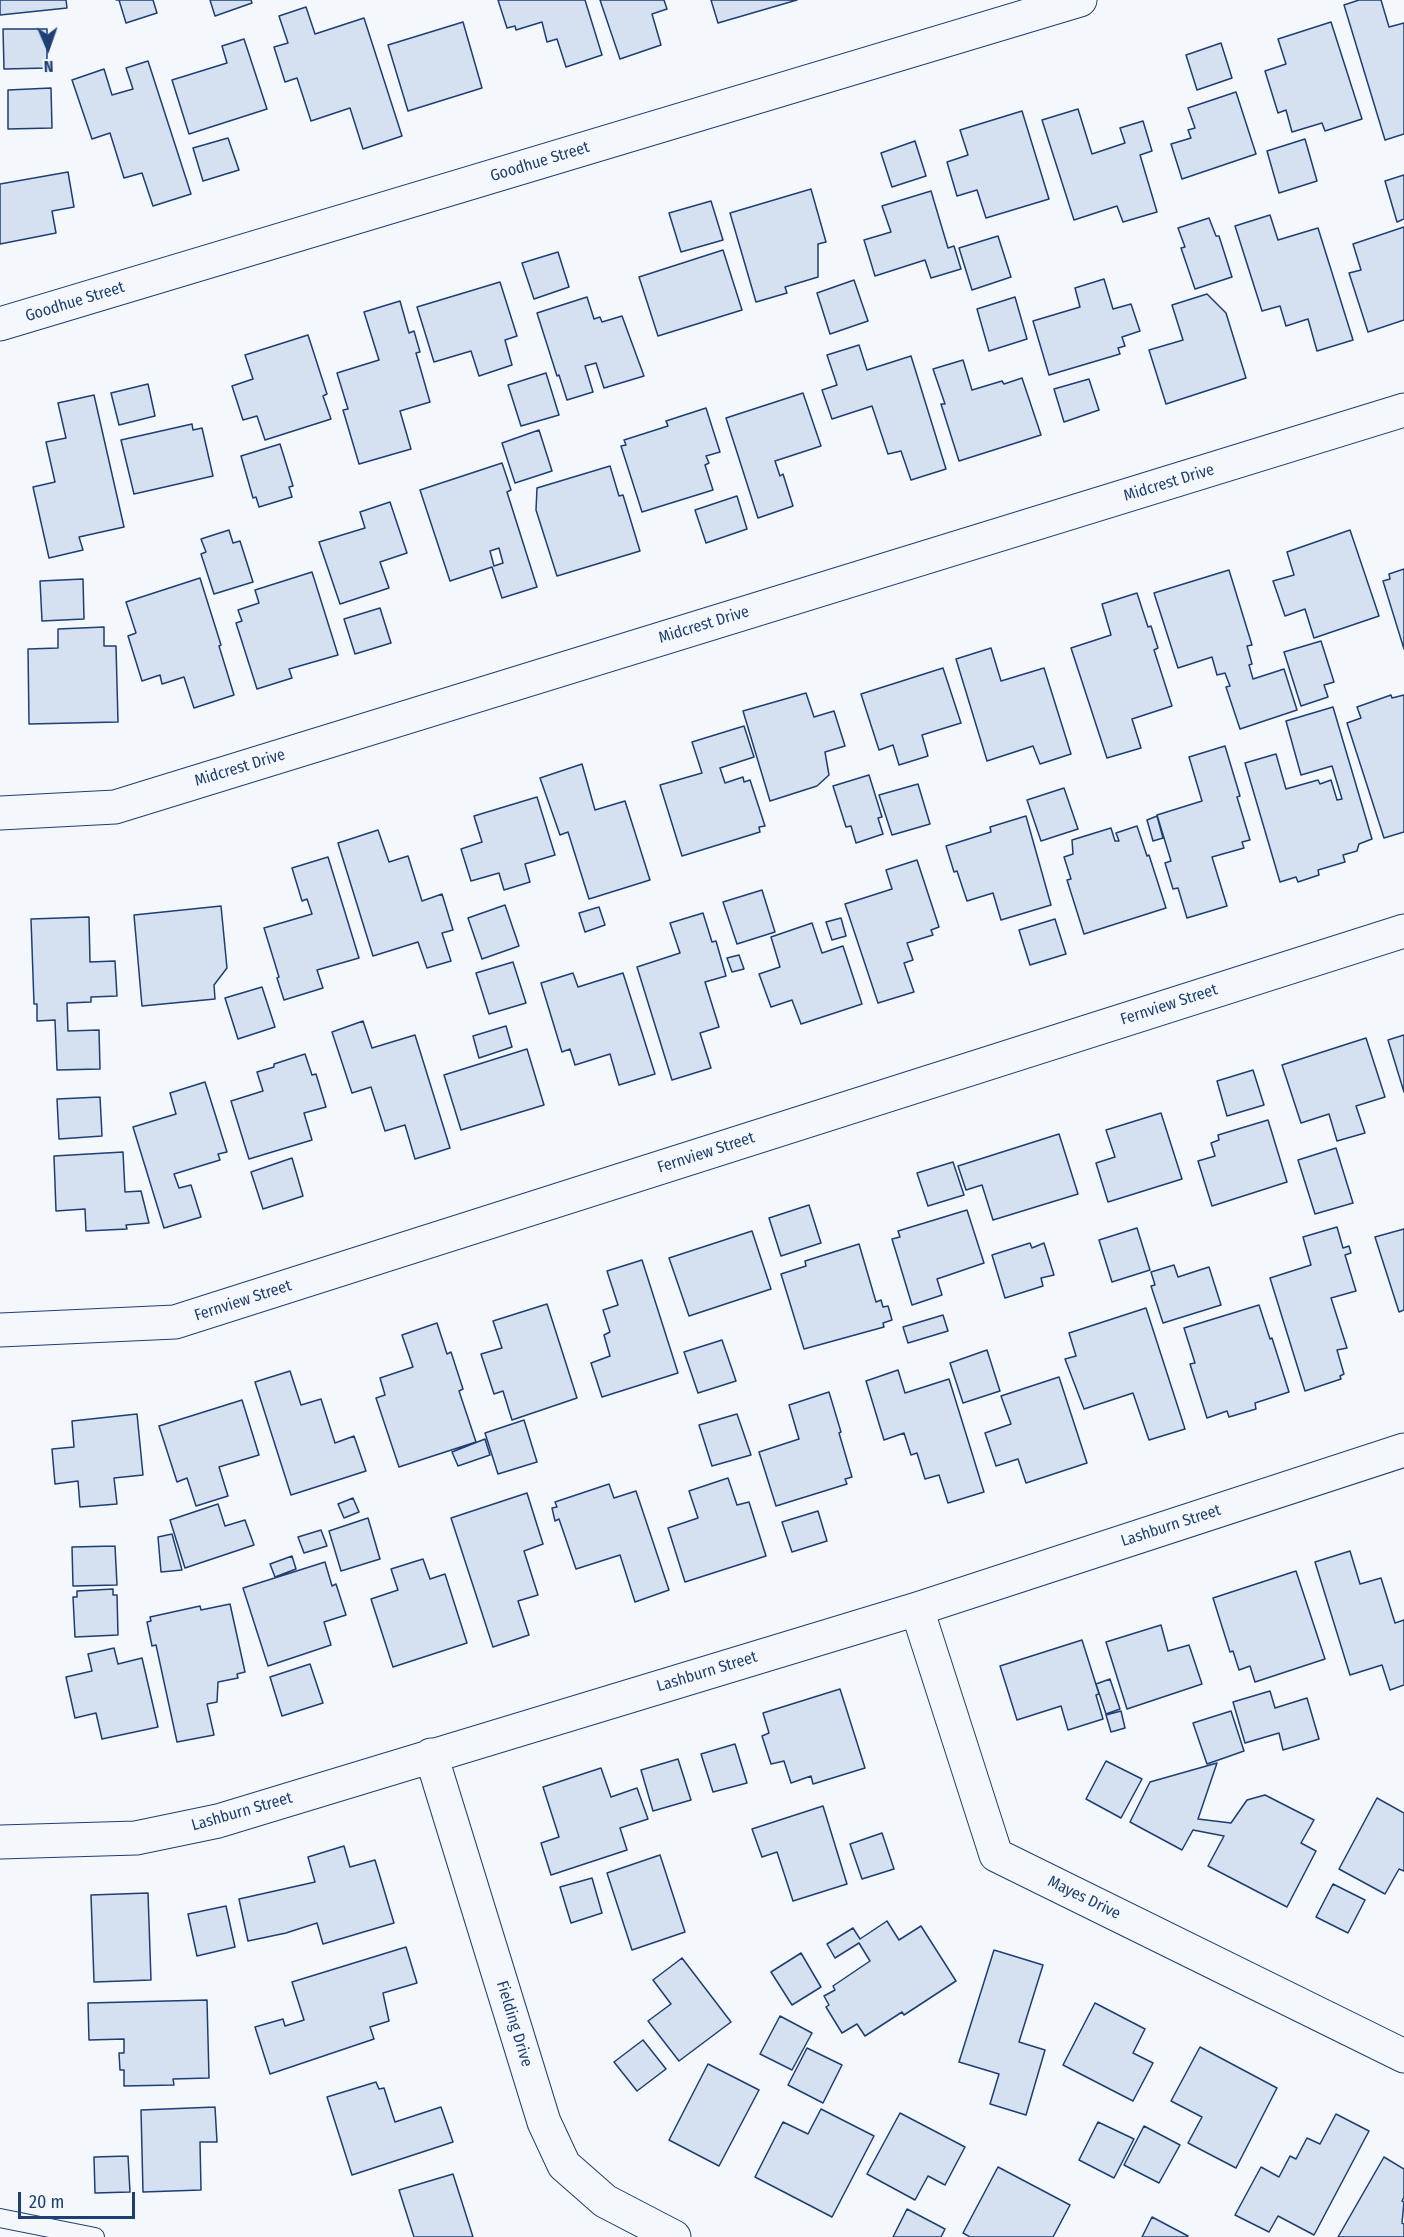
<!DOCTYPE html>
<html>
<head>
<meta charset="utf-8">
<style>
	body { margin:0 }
	#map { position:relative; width:1404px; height:2237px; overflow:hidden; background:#f4f7fb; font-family:"Fira Sans Condensed",sans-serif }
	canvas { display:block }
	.north { position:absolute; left:18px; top:18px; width:60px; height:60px; -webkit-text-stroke:4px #f4f7fb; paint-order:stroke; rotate:178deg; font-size:16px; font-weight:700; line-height:24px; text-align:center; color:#1d3f73 }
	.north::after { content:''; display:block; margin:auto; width:21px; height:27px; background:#1d3f73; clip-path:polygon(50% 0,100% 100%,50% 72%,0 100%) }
	.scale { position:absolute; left:18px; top:2192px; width:117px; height:27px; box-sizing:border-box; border:3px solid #1d3f73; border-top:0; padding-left:8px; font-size:18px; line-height:21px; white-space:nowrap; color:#1d3f73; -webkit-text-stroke:4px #f4f7fb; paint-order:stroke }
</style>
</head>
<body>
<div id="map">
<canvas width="1404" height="2237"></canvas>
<div class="north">N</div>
<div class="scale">20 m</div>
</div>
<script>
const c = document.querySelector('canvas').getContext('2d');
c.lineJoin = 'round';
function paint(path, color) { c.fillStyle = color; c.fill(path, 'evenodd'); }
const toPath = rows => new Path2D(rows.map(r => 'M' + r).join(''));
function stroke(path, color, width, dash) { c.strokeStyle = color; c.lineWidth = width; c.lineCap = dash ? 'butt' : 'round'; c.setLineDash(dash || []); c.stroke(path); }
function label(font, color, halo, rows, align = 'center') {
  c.font = font + ' "Fira Sans Condensed",sans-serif'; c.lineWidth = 4.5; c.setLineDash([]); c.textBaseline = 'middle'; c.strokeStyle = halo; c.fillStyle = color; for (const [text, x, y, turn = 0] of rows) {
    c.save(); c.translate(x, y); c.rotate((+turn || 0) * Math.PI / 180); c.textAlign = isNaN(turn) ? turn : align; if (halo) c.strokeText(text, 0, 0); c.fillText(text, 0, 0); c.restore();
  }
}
const building = toPath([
	[0,0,66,0,67,8,0,15,0,0],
	[116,0,153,0,157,13,126,23,119,0,116,0],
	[210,0,251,0,252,3,215,16,210,0],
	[498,0,585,0,602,55,566,67,557,39,547,42,542,22,516,30,515,26,507,28,498,0],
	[600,0,664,0,667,9,652,14,661,45,620,59,600,0],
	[711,0,797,0,718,23,711,0],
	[1359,0,1381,0,1389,27,1404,23,1404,134,1385,140,1344,5,1359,0],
	[306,7,315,34,364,18,402,136,363,149,350,108,311,121,297,78,285,82,274,47,288,43,279,16,306,7],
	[463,22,482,88,408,111,388,45,463,22],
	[1331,22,1362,119,1325,131,1322,123,1292,132,1286,110,1278,113,1265,71,1286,64,1278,39,1331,22],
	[3,29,47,29,47,68,4,69,3,29],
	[244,39,267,109,189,134,172,80,227,63,222,46,244,39],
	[1221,43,1232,78,1197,90,1186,55,1221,43],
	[148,61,191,194,153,206,142,173,124,178,110,133,92,139,72,80,104,69,112,95,133,89,126,68,148,61],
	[51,88,52,128,8,129,8,90,51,88],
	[1236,92,1256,154,1182,179,1171,144,1191,138,1188,130,1195,128,1188,108,1236,92],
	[1078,109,1092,154,1125,143,1120,128,1143,121,1152,151,1140,155,1157,212,1123,222,1117,206,1074,220,1042,120,1078,109],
	[1022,111,1049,199,986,218,977,190,957,196,947,162,968,155,960,130,1022,111],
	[228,138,239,170,203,181,193,148,228,138],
	[1305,139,1317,181,1279,193,1267,151,1305,139],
	[915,141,926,176,892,187,881,153,915,141],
	[68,172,74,207,52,211,56,233,0,244,0,184,68,172],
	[1404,175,1404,219,1397,222,1385,181,1404,175],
	[811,189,826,242,818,244,818,277,785,287,787,293,756,302,730,213,811,189],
	[931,191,948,248,954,246,961,269,931,278,925,260,875,276,864,240,891,232,882,206,931,191],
	[711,201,723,240,681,252,669,213,711,201],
	[1270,215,1278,240,1318,228,1353,340,1317,351,1308,319,1286,326,1280,306,1262,311,1235,226,1270,215],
	[1209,218,1216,236,1219,236,1232,277,1195,289,1181,248,1185,247,1178,228,1209,218],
	[1404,227,1404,320,1368,332,1349,273,1361,270,1353,244,1404,227],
	[998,236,1011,277,972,290,959,248,998,236],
	[723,250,742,310,658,336,639,277,723,250],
	[558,252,569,287,534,299,522,263,558,252],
	[1104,279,1113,309,1131,304,1140,331,1122,337,1125,346,1118,348,1120,354,1049,375,1033,321,1080,307,1075,288,1104,279],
	[854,280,868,321,830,334,817,293,854,280],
	[500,282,517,336,505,340,512,365,479,376,471,351,434,362,417,307,500,282],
	[1207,294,1226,313,1246,378,1166,404,1149,350,1183,340,1172,305,1207,294],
	[587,297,594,319,600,317,602,322,622,316,644,376,604,388,596,363,585,366,593,392,567,400,559,375,557,376,537,313,587,297],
	[1015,297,1027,339,989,351,977,309,1015,297],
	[400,301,409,333,414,331,420,352,416,353,430,402,400,411,411,449,359,464,343,410,348,409,337,373,379,360,364,312,400,301],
	[308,335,327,394,323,396,331,419,265,440,257,416,243,420,232,386,253,379,245,355,308,335],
	[859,345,867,370,911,356,946,469,911,480,901,451,888,454,872,406,832,419,822,390,837,385,827,355,859,345],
	[963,360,972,390,1002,381,1004,384,1022,378,1041,435,959,461,941,404,945,404,933,369,963,360],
	[546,373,559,415,521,426,508,385,546,373],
	[1089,379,1099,410,1064,422,1054,389,1089,379],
	[148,384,155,416,119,425,111,393,148,384],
	[803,393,821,446,775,461,780,476,783,474,793,506,758,518,726,418,803,393],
	[94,395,124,527,79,537,83,550,49,558,33,487,55,482,46,442,66,438,58,403,94,395],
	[706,408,720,452,706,456,709,463,705,465,713,490,642,512,621,446,626,445,624,440,668,426,666,421,706,408],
	[192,424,193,430,202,428,213,476,134,494,121,440,192,424],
	[539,430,552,471,515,483,502,443,539,430],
	[280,444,293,486,289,487,292,497,259,507,256,497,253,498,241,456,280,444],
	[502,463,511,490,507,492,537,587,502,598,492,567,450,581,420,490,502,463],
	[499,548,503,563,494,566,490,551,499,548],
	[610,466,619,496,623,495,640,551,557,576,536,510,537,488,610,466],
	[737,496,747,529,706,543,695,510,737,496],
	[390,502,407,553,380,562,389,588,340,604,319,542,365,528,360,512,390,502],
	[229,530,233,543,240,541,253,582,214,594,201,554,206,552,201,539,229,530],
	[1350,530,1379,616,1314,638,1305,609,1285,616,1273,581,1294,575,1287,552,1350,530],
	[1404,569,1404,649,1383,581,1390,579,1389,574,1404,569],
	[1229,570,1252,645,1247,646,1252,664,1249,665,1253,679,1284,669,1297,710,1240,729,1226,687,1230,686,1225,673,1217,675,1212,657,1178,668,1154,593,1229,570],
	[312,572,338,655,289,669,292,678,257,689,236,623,242,621,238,610,259,603,255,590,312,572],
	[200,578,221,645,219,646,234,695,194,708,184,677,162,684,160,675,142,681,128,636,136,633,126,602,200,578],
	[83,579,84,619,42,621,40,581,83,579],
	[1137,593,1148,627,1151,626,1158,648,1154,650,1172,706,1132,719,1141,748,1107,758,1071,648,1111,635,1102,604,1137,593],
	[380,608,391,643,355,654,344,619,380,608],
	[104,627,104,646,116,646,118,722,29,724,28,649,58,648,58,629,104,627],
	[1321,641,1334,682,1324,685,1328,697,1301,706,1284,652,1321,641],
	[991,648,1001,681,1044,668,1071,754,1040,764,1033,746,987,761,956,659,991,648],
	[943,668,961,723,922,735,928,756,899,765,893,745,879,750,861,694,943,668],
	[806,693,814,717,834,711,845,746,825,752,829,775,817,786,770,801,743,711,806,693],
	[1391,695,1392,698,1404,695,1404,832,1384,838,1347,723,1361,718,1357,707,1391,695],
	[1333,707,1372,839,1359,844,1357,851,1343,855,1345,862,1318,870,1319,875,1298,882,1296,877,1280,882,1245,763,1276,754,1286,789,1318,780,1320,784,1331,780,1337,800,1342,799,1332,766,1301,775,1286,721,1333,707],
	[744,726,754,757,720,768,725,783,743,777,744,782,750,780,765,826,759,827,760,832,682,856,660,785,702,773,692,742,744,726],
	[1225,746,1240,796,1237,797,1250,840,1242,842,1244,848,1212,857,1227,906,1187,918,1178,888,1173,889,1165,863,1171,861,1157,815,1202,801,1189,757,1225,746],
	[582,764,595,810,625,801,650,880,589,899,568,832,560,835,540,778,582,764],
	[869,775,882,817,878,818,883,834,856,843,851,826,846,827,833,786,869,775],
	[918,784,930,824,892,835,879,795,918,784],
	[1064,788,1078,829,1041,841,1027,800,1064,788],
	[537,797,555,855,525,864,530,882,504,890,499,873,471,881,461,849,482,842,474,816,537,797],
	[1026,816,1051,905,1001,920,993,893,967,901,957,871,954,872,946,846,991,832,990,827,1026,816],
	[1157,816,1163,838,1153,841,1147,820,1157,816],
	[1137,826,1147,856,1149,855,1166,908,1084,934,1067,880,1071,879,1064,857,1073,854,1072,840,1111,828,1115,841,1119,841,1116,833,1137,826],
	[378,830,389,862,408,856,422,901,442,894,453,930,442,933,451,961,427,968,418,942,373,956,338,843,378,830],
	[328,857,359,958,317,970,323,988,284,1000,277,978,279,977,264,928,312,914,307,899,302,901,292,868,328,857],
	[917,860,939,927,931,930,933,935,907,943,913,960,904,963,914,992,878,1003,845,904,892,889,886,870,917,860],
	[762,890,775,932,737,944,723,902,762,890],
	[505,905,519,946,482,959,468,918,505,905],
	[221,906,227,968,214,985,215,999,142,1006,134,915,221,906],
	[599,907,605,925,585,932,579,913,599,907],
	[703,913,712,942,716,941,726,976,705,982,719,1027,700,1033,711,1068,672,1080,637,967,680,953,670,923,703,913],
	[89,917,90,962,115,961,117,996,91,997,91,1002,67,1003,68,1031,99,1030,100,1069,57,1070,55,1020,37,1021,37,1004,34,1004,31,919,89,917],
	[841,918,846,936,832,940,826,922,841,918],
	[1055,919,1066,954,1030,965,1019,930,1055,919],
	[812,923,822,953,843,946,862,1004,801,1024,792,1000,771,1007,759,974,780,967,771,937,812,923],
	[739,955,744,969,732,972,727,958,739,955],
	[513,962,526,1003,489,1014,476,973,513,962],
	[573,973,578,987,623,973,655,1074,619,1085,610,1054,575,1065,570,1049,562,1052,541,983,573,973],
	[262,987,275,1027,238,1039,225,998,262,987],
	[363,1021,372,1048,415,1035,450,1148,415,1159,405,1125,385,1131,371,1087,352,1093,332,1032,363,1021],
	[506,1026,512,1047,479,1058,473,1036,506,1026],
	[1404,1035,1404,1092,1388,1040,1404,1035],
	[1366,1038,1385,1097,1356,1106,1365,1133,1337,1141,1329,1114,1301,1123,1282,1065,1366,1038],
	[527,1049,544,1105,461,1130,444,1075,527,1049],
	[305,1054,312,1075,316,1074,326,1107,304,1113,312,1140,249,1159,231,1101,263,1091,257,1072,274,1067,274,1064,305,1054],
	[1253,1070,1264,1105,1227,1116,1217,1081,1253,1070],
	[205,1082,227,1152,218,1154,220,1160,174,1174,179,1188,191,1185,201,1217,164,1228,133,1127,176,1114,170,1093,205,1082],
	[100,1097,102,1136,59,1139,57,1099,100,1097],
	[1161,1113,1182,1179,1108,1202,1096,1163,1115,1157,1106,1130,1161,1113],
	[1268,1120,1287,1182,1212,1206,1198,1161,1215,1156,1211,1143,1219,1140,1218,1135,1268,1120],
	[1059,1134,1078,1194,993,1220,982,1185,966,1190,958,1166,1059,1134],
	[1336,1148,1353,1203,1315,1214,1298,1160,1336,1148],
	[123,1152,125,1192,141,1191,149,1223,126,1225,127,1229,86,1231,85,1209,56,1211,54,1156,123,1152],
	[292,1158,303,1196,263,1209,251,1172,292,1158],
	[953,1162,964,1195,928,1206,917,1173,953,1162],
	[809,1205,821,1243,781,1256,769,1218,809,1205],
	[967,1210,984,1263,937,1279,942,1295,912,1305,892,1239,900,1237,898,1231,967,1210],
	[1337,1227,1343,1248,1349,1246,1351,1253,1345,1255,1356,1291,1331,1298,1347,1348,1337,1350,1344,1374,1340,1376,1341,1379,1305,1391,1270,1278,1311,1265,1303,1237,1337,1227],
	[1137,1228,1150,1270,1112,1282,1099,1240,1137,1228],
	[1404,1229,1404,1310,1399,1312,1375,1237,1404,1229],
	[752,1231,771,1289,689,1316,669,1258,752,1231],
	[1030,1243,1032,1248,1044,1243,1054,1275,1041,1278,1043,1286,1005,1298,992,1255,1030,1243],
	[859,1244,876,1302,881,1300,883,1307,888,1306,892,1320,883,1323,884,1327,804,1349,781,1274,806,1266,805,1261,859,1244],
	[642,1260,678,1373,602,1397,591,1363,610,1356,604,1335,610,1332,603,1310,618,1305,607,1271,642,1260],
	[1174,1265,1178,1277,1209,1267,1221,1305,1163,1323,1151,1286,1155,1285,1151,1272,1174,1265],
	[547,1304,577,1398,512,1420,503,1391,494,1394,481,1354,502,1348,493,1321,547,1304],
	[1259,1305,1270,1339,1272,1338,1289,1392,1255,1403,1256,1409,1229,1417,1227,1411,1207,1418,1190,1364,1195,1363,1184,1328,1259,1305],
	[1146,1308,1185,1429,1149,1440,1133,1393,1084,1409,1065,1359,1076,1356,1069,1333,1146,1308],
	[943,1315,948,1331,908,1343,903,1327,943,1315],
	[437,1323,447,1354,451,1352,463,1389,459,1391,476,1442,399,1467,376,1398,385,1395,380,1378,413,1367,402,1335,437,1323],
	[722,1340,736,1381,698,1393,684,1352,722,1340],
	[987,1350,1000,1391,963,1403,950,1363,987,1350],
	[898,1370,905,1393,949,1379,984,1492,948,1503,939,1475,925,1479,917,1453,911,1455,904,1433,884,1440,866,1381,898,1370],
	[290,1371,301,1405,321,1399,335,1443,354,1436,366,1471,291,1495,255,1382,290,1371],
	[1059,1377,1087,1463,1026,1483,1018,1459,996,1466,985,1433,1011,1424,1001,1396,1059,1377],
	[829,1392,841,1432,839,1433,852,1477,845,1479,847,1484,776,1506,759,1452,799,1439,789,1405,829,1392],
	[242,1400,259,1455,219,1467,228,1496,196,1506,187,1478,177,1482,159,1426,242,1400],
	[137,1414,143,1475,114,1478,117,1504,80,1507,78,1481,55,1484,52,1449,74,1447,72,1421,137,1414],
	[737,1414,751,1455,712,1466,699,1425,737,1414],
	[524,1420,537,1462,498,1474,485,1433,524,1420],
	[485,1439,490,1455,458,1466,452,1452,485,1439],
	[728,1478,737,1505,749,1502,766,1556,685,1582,668,1528,698,1518,689,1491,728,1478],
	[609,1484,614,1498,636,1491,669,1590,635,1602,620,1555,576,1569,559,1519,555,1521,552,1508,557,1507,555,1502,609,1484],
	[527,1493,543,1544,524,1551,538,1595,518,1601,529,1635,493,1647,451,1518,527,1493],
	[353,1498,359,1512,344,1518,338,1504,353,1498],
	[218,1504,225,1526,245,1520,254,1545,185,1568,170,1520,218,1504],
	[818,1511,827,1541,792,1552,782,1522,818,1511],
	[368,1518,380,1559,341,1571,329,1531,368,1518],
	[321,1530,327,1546,304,1553,298,1537,321,1530],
	[172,1534,182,1570,161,1572,158,1537,172,1534],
	[115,1546,117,1585,73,1586,72,1547,115,1546],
	[1350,1551,1360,1584,1381,1578,1395,1623,1404,1620,1404,1685,1390,1690,1382,1665,1350,1675,1315,1562,1350,1551],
	[292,1556,296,1569,275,1577,270,1564,292,1556],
	[423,1559,430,1579,445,1574,467,1643,393,1667,371,1599,398,1590,391,1569,423,1559],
	[325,1562,332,1586,336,1584,346,1615,324,1622,331,1645,268,1666,243,1588,325,1562],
	[1296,1571,1325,1659,1255,1682,1250,1666,1239,1670,1233,1651,1230,1652,1213,1598,1296,1571],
	[113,1589,113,1595,117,1595,118,1635,75,1637,73,1597,77,1597,77,1591,113,1589],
	[230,1604,245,1672,237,1674,238,1678,218,1682,217,1702,207,1704,214,1735,177,1742,156,1645,152,1646,147,1622,151,1621,150,1617,200,1606,201,1610,230,1604],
	[1161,1625,1168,1651,1189,1645,1202,1684,1127,1709,1106,1642,1161,1625],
	[1082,1640,1099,1694,1096,1695,1103,1719,1068,1730,1061,1706,1017,1720,1000,1666,1082,1640],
	[114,1648,118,1664,142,1658,158,1727,102,1739,96,1713,75,1718,66,1677,92,1671,88,1654,114,1648],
	[310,1664,323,1703,282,1716,270,1677,310,1664],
	[1110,1679,1120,1709,1106,1714,1096,1684,1110,1679],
	[840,1689,865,1768,813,1784,811,1776,791,1783,784,1761,771,1764,762,1736,769,1733,763,1713,840,1689],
	[1270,1691,1275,1708,1307,1698,1319,1739,1283,1750,1279,1733,1245,1743,1233,1702,1270,1691],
	[1121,1711,1125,1728,1111,1732,1106,1715,1121,1711],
	[1231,1711,1244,1751,1207,1764,1193,1723,1231,1711],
	[735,1744,747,1783,713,1792,701,1754,735,1744],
	[678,1759,691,1800,653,1811,641,1770,678,1759],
	[1106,1761,1142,1779,1121,1818,1086,1799,1106,1761],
	[1217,1763,1198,1819,1231,1823,1247,1800,1265,1795,1314,1820,1301,1843,1316,1851,1287,1907,1208,1866,1224,1836,1193,1830,1182,1850,1130,1822,1150,1782,1217,1763],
	[601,1768,611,1797,637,1788,648,1819,620,1828,627,1850,551,1875,541,1843,559,1837,543,1787,601,1768],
	[1377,1798,1404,1813,1404,1871,1399,1869,1385,1894,1339,1869,1377,1798],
	[823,1806,847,1884,793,1901,777,1852,762,1857,752,1829,823,1806],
	[882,1833,894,1869,862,1879,850,1844,882,1833],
	[344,1846,350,1867,375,1860,394,1923,323,1944,317,1923,286,1933,248,1941,239,1899,315,1882,308,1857,344,1846],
	[660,1855,685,1932,632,1950,607,1873,660,1855],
	[592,1878,602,1913,571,1923,560,1887,592,1878],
	[1333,1884,1365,1900,1348,1933,1316,1917,1333,1884],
	[148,1893,151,1980,94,1982,91,1895,148,1893],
	[226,1906,235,1947,197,1956,188,1914,226,1906],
	[887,1921,899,1940,921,1926,956,1981,904,2015,902,2012,865,2036,857,2024,842,2033,826,2007,829,2005,824,1996,835,1990,833,1986,870,1961,859,1943,835,1958,827,1944,853,1928,860,1939,887,1921],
	[406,1947,417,1983,383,1993,389,2021,370,2027,374,2039,270,2074,255,2027,283,2019,285,2026,304,2020,292,1982,406,1947],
	[994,1950,1043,1965,1019,2042,1045,2050,1026,2115,990,2104,999,2074,959,2062,994,1950],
	[801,1953,821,1987,792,2005,771,1972,801,1953],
	[682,1958,731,2022,679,2061,648,2021,671,2004,653,1980,682,1958],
	[207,2000,209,2078,173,2079,174,2085,124,2086,124,2070,120,2070,119,2053,124,2053,124,2039,89,2040,88,2003,207,2000],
	[1095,2003,1145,2029,1133,2053,1153,2063,1133,2101,1063,2065,1095,2003],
	[780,2016,812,2033,792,2070,760,2054,780,2016],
	[643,2040,666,2069,637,2091,614,2062,643,2040],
	[1200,2047,1277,2088,1236,2168,1188,2143,1202,2117,1171,2101,1200,2047],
	[807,2048,842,2065,823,2103,788,2085,807,2048],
	[708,2064,759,2090,719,2166,669,2140,708,2064],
	[376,2082,379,2089,384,2088,395,2122,441,2107,453,2142,352,2175,327,2097,376,2082],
	[215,2107,217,2142,200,2142,201,2190,143,2192,141,2110,215,2107],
	[821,2109,874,2136,832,2217,755,2177,783,2122,808,2134,821,2109],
	[900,2113,965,2147,945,2185,928,2176,915,2200,867,2174,900,2113],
	[1336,2114,1369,2131,1314,2235,1278,2216,1269,2232,1235,2215,1261,2167,1279,2177,1290,2156,1296,2159,1307,2138,1320,2144,1336,2114],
	[1098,2122,1134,2139,1114,2178,1079,2160,1098,2122],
	[1144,2126,1180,2145,1159,2183,1124,2165,1144,2126],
	[128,2156,130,2192,95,2193,94,2157,128,2156],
	[1384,2157,1404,2169,1404,2197,1402,2201,1404,2202,1402,2223,1404,2224,1404,2237,1338,2237,1384,2157],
	[998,2167,1070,2205,1053,2237,970,2237,963,2233,998,2167],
	[453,2174,473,2237,414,2237,399,2190,453,2174],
	[907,2209,945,2229,941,2237,893,2237,907,2209],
	[1152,2217,1188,2236,1187,2237,1142,2237,1152,2217]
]);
paint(building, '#d5e0f0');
stroke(building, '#1d3f73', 1.5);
const service = toPath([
	[0,2218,95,2237]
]);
const minor = toPath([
	[0,324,1080,0],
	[0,813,115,807,1404,410],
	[0,1330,175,1322,1404,931],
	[917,1609,996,1855,1404,2056],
	[431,1755,544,2122,564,2165,605,2201,674,2237],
	[0,1842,136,1838,218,1821,917,1609,1404,1450]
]);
stroke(service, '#1d3f73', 20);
stroke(minor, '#1d3f73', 35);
stroke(service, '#f4f7fb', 18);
stroke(minor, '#f4f7fb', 33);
label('16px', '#1d3f73', '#f4f7fb', [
	["Goodhue Street",540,162,-17],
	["Goodhue Street",75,302,-17],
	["Midcrest Drive",1169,483,-17],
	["Midcrest Drive",704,625,-17],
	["Midcrest Drive",240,768,-17],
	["Fernview Street",1169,1005,-18],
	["Fernview Street",706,1153,-18],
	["Fernview Street",243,1301,-18],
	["Lashburn Street",1171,1526,-18],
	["Lashburn Street",707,1672,-17],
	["Lashburn Street",242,1812,-16],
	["Mayes Drive",1084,1898,26],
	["Fielding Drive",514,2024,73]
]);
</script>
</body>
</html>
